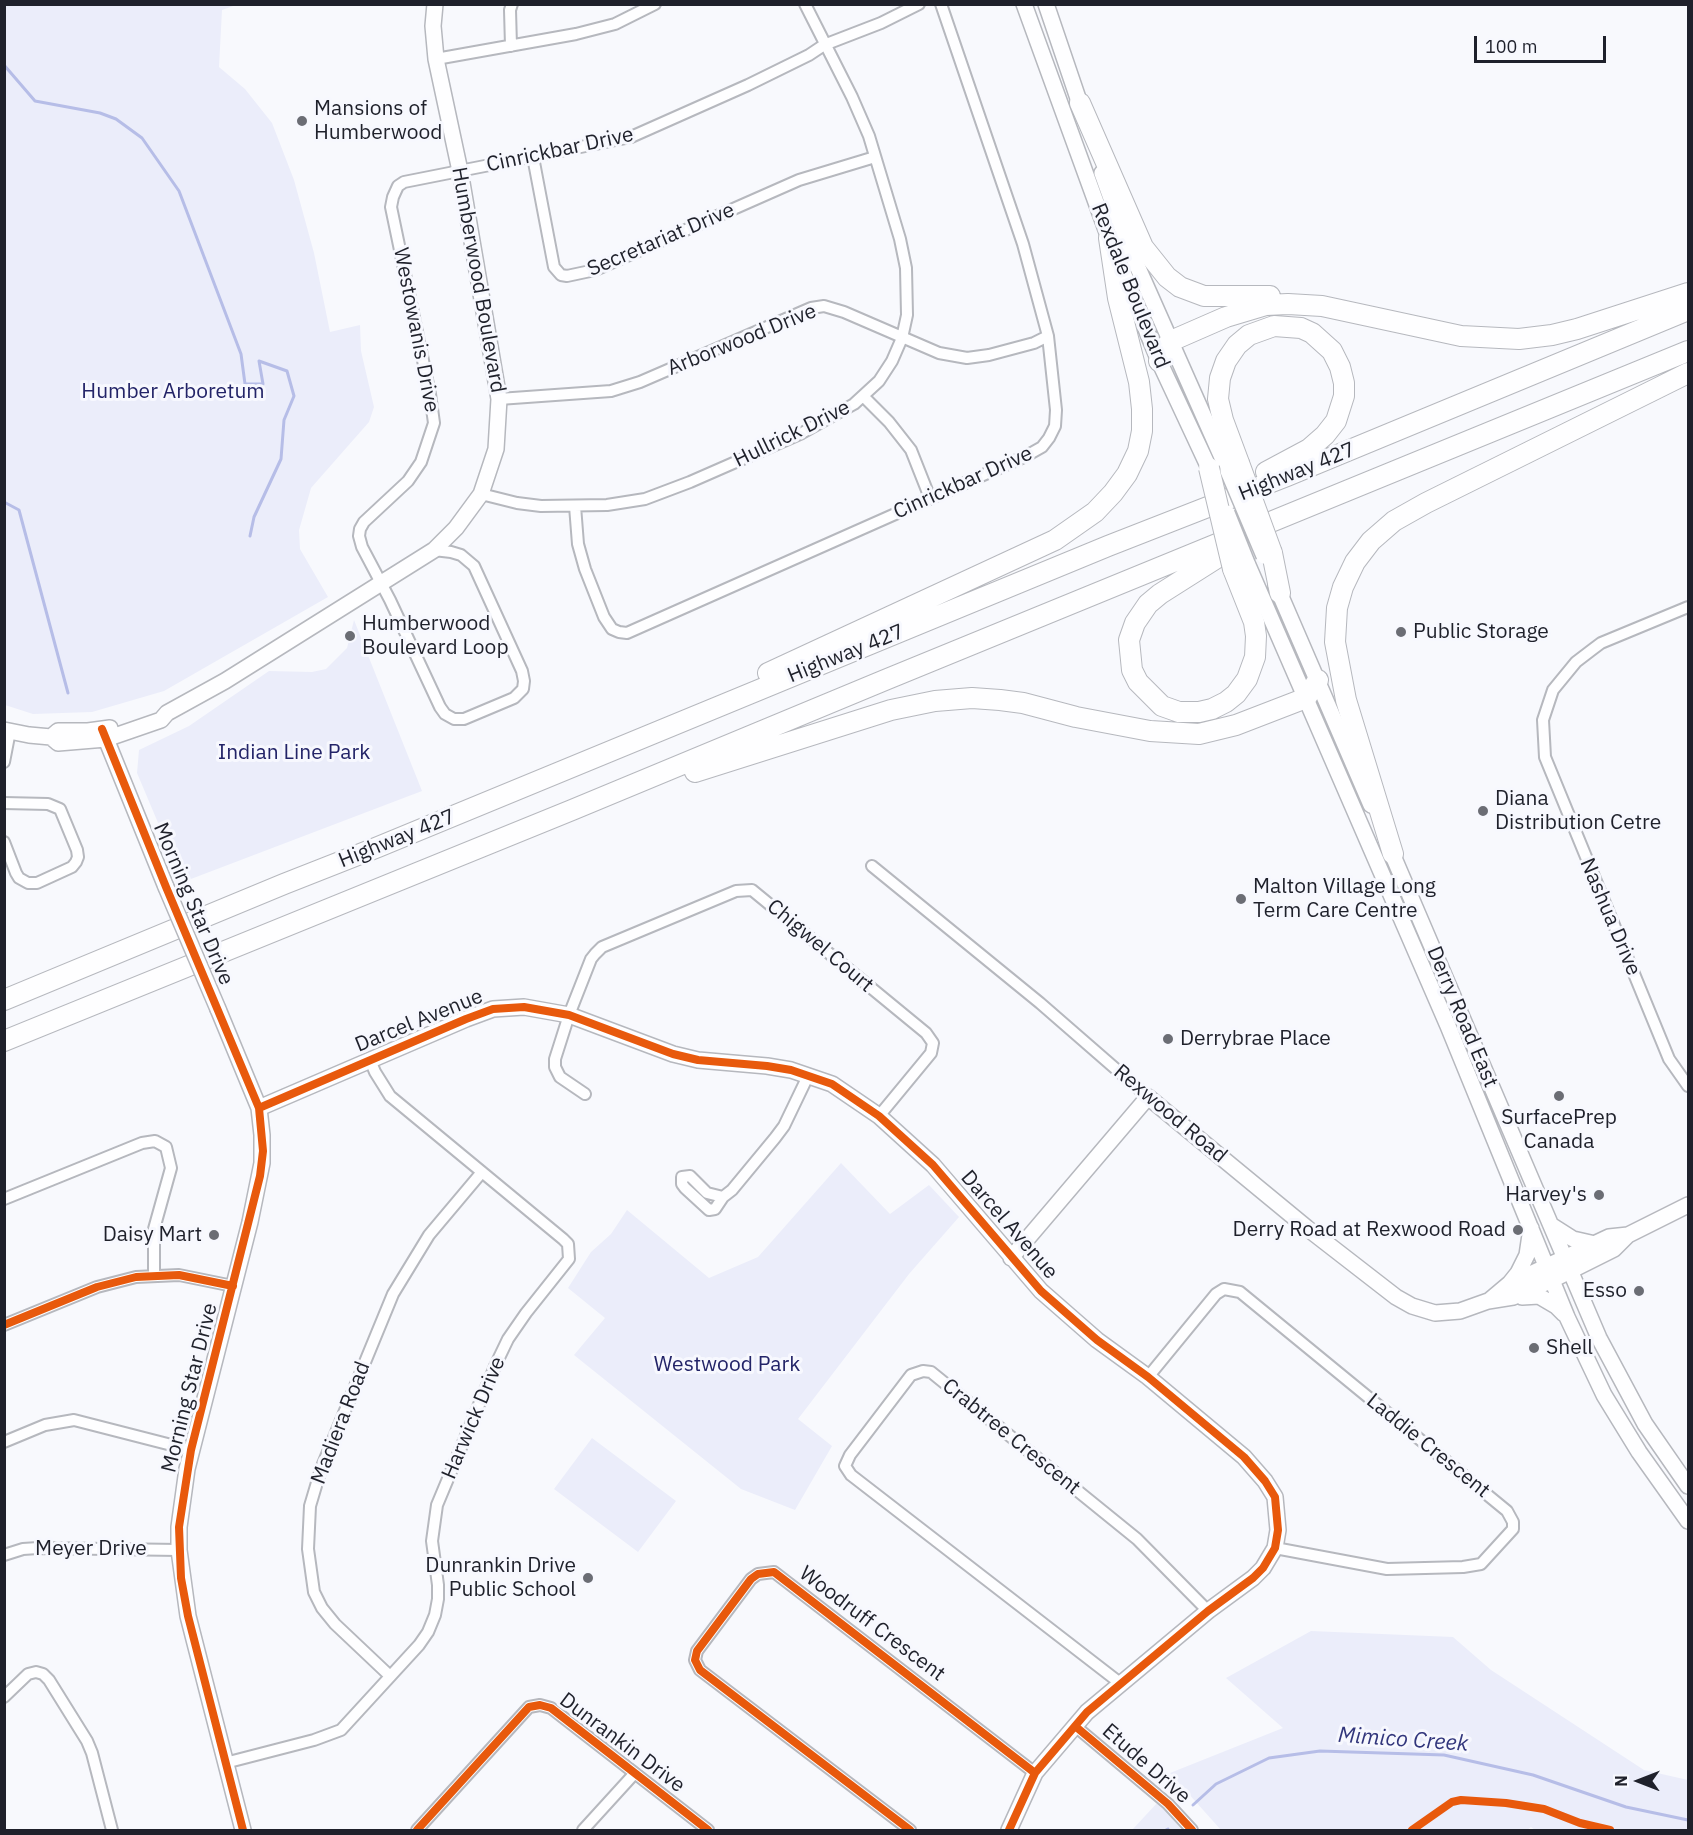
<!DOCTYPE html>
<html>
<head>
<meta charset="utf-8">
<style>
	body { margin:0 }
	#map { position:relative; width:1693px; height:1835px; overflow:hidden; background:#f8f9fd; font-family:"IBM Plex Sans",sans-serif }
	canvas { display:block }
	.frame { position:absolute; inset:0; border:6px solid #1f212b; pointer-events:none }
	.north { position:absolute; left:1609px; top:1751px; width:60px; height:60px; -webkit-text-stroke:4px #f7f8fe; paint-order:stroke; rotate:270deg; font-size:16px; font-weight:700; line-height:24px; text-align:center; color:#1f212b }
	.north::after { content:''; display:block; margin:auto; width:21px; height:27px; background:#1f212b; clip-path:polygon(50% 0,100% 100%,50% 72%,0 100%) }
	.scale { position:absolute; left:1474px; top:36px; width:132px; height:27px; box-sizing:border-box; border:3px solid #1f212b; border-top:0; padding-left:8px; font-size:18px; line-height:21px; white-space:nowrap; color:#1f212b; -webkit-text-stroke:4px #f7f8fe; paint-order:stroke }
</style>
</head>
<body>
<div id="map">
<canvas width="1693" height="1835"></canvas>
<div class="frame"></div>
<div class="north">N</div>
<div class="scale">100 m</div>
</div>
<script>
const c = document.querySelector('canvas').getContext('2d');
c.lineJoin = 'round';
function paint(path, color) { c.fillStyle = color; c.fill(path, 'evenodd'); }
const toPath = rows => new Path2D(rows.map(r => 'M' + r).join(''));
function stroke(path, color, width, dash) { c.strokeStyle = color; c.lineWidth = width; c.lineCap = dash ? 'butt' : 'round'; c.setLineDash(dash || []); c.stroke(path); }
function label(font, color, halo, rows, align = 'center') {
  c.font = font + ' "IBM Plex Sans",sans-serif'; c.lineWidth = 6; c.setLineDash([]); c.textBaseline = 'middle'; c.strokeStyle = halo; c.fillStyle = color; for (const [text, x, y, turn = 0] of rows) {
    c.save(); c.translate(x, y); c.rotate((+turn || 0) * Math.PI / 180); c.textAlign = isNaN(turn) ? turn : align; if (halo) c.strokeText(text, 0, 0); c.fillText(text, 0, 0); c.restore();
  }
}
paint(toPath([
	[5,4,236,5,222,10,219,67,245,89,272,123,294,180,314,253,330,332,360,325,361,351,374,407,369,422,311,488,299,530,300,549,328,597,164,691,92,712,33,714,5,705],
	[354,620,422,791,183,882,137,773,139,750,189,726,269,671,312,672,326,669,347,648],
	[841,1163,890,1214,929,1185,959,1217,909,1274,798,1419,832,1446,795,1510,741,1489,574,1355,605,1318,568,1288,591,1252,611,1234,627,1210,709,1278,758,1257],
	[592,1438,676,1501,638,1552,554,1489],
	[1311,1631,1453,1637,1491,1670,1644,1770,1688,1780,1688,1830,1535,1830,1531,1827,1527,1830,1221,1830,1170,1773,1283,1728,1226,1678],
	[1158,1802,1182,1830,1132,1830]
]), '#ebedfa');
stroke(toPath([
	[4,65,35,101,100,113,116,119,142,138,179,191,241,354,245,384,263,384,259,361,287,371,294,396,284,420,281,459,254,517,250,536],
	[4,502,19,510,68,693],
	[1193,1805,1216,1784,1269,1758,1320,1751,1444,1755,1533,1775,1626,1807,1688,1820],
	[1166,1830,1168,1829]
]), '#b6bde7', 3);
const street = toPath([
	[511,46,510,10,512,4],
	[436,59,576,34,615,24,655,4],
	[533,157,554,267,561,275,567,276,595,270,799,180,875,157],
	[864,397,889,422,911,450,930,498],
	[499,399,611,391,640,382,811,308,824,306,844,312,939,353,967,358,989,355,1034,343,1048,336],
	[481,494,517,503,541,506,607,505,645,499,690,482,802,433,854,404,879,381,892,361,902,338,907,315,906,268,900,239,869,136,852,97,805,4],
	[575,506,578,544,585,569,604,617,612,629,619,632,627,633,1026,456,1042,447,1049,438,1055,426,1056,410,1048,336,1023,244,941,4],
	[434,550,451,552,461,555,474,566,522,671,524,681,523,689,514,698,464,719,454,719,445,714,440,707,390,600,362,547,359,536,360,529,364,522,408,481,421,462,434,423,430,394,391,207,393,197,398,186,404,182,631,137,748,85,809,55,824,45,881,23,919,4],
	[1688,607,1601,643,1593,649,1576,662,1553,690,1543,720,1545,757,1669,1059,1688,1086],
	[4,762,10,731],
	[4,803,48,804,60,809,77,850,78,857,76,862,72,867,37,883,28,883,19,878,16,873,4,842],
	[872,866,1040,1003,1148,1097],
	[585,1094,560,1077,555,1067,555,1059,569,1015,591,959,595,954,602,947,736,891,752,890,926,1033,933,1043,931,1053,879,1116],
	[723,1197,715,1209,709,1210,685,1188,682,1184,682,1177,690,1176,707,1193,723,1197,732,1190,775,1138,784,1126,808,1076],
	[4,1199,142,1143,155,1141,166,1147,171,1168,154,1229,154,1275],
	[4,1325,97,1287,136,1277,179,1275,233,1286],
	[1148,1377,1216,1294,1224,1289,1240,1292,1507,1511,1513,1522,1513,1529,1481,1564,1463,1567,1387,1569,1275,1548],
	[4,1442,45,1425,74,1420,191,1450],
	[4,1555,23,1549,38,1548,179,1550],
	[390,1676,335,1624,322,1608,314,1592,308,1549,310,1506,321,1469,393,1294,429,1235,482,1172],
	[1120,1683,851,1475,845,1466,850,1455,911,1375,923,1371,931,1372,1137,1539,1208,1611],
	[4,1697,28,1674,36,1672,43,1674,49,1680,87,1741,92,1753,112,1830],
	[1075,1726,1168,1804,1192,1830],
	[225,1763,314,1740,341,1730,419,1645,428,1632,435,1615,438,1599,438,1585,432,1541,437,1505,496,1364,508,1339,526,1313,569,1259,568,1244,563,1239,390,1096,375,1072,370,1060],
	[417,1830,529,1707,540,1705,551,1708,708,1830],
	[583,1830,634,1774],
	[910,1830,700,1670,695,1660,697,1651,751,1579,758,1574,774,1572,1035,1773]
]);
const secondary = toPath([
	[1024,4,1109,238,1159,361,1209,468],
	[1046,4,1083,113],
	[1102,173,1127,243,1228,471],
	[1247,563,1448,1026,1567,1317,1604,1395,1639,1452,1688,1521],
	[1276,585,1371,805],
	[102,729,166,887],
	[4,730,29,735,51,737,58,743,106,739,161,720,167,713,225,681,434,550,456,528,481,494,496,449,499,399,460,171,436,59,433,26,435,4],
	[51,737,58,731,88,731,110,728],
	[1388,844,1599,1338,1645,1424,1688,1486],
	[218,1009,259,1108,262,1135,262,1163,250,1222,187,1469,179,1527,179,1550,188,1616,243,1830],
	[259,1108,466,1019,493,1009,524,1007,569,1015,673,1054,698,1060,767,1066,791,1070,832,1084,879,1116,933,1165,1041,1291,1097,1340,1148,1377,1244,1457,1265,1481,1275,1497,1278,1530,1275,1548,1263,1568,1253,1578,1208,1611,1087,1712,1035,1773,1009,1830],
	[1551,1225,1573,1239,1595,1244],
	[1011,1258,1148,1097,1307,1228,1396,1297,1412,1306,1435,1313,1460,1311,1488,1301,1513,1297,1552,1280,1614,1249,1628,1235,1688,1205],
	[1510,1283,1518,1273,1527,1255,1531,1228],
	[1522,1297,1539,1296,1556,1306,1564,1314],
	[1490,1300,1509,1284,1609,1237,1628,1235]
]);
const highway = toPath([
	[1080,103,1143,247,1167,277,1180,287,1204,296,1270,296],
	[1159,361,1163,349,1171,341,1226,317,1266,305,1288,304,1322,306,1461,336,1519,339,1552,335,1577,329,1688,293],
	[1239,463,1223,420,1218,399,1220,378,1226,361,1237,345,1249,335,1274,326,1301,328,1312,333,1332,351,1340,367,1344,383,1344,396,1336,421,1325,435,1309,449,1266,472],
	[1231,549,1160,594,1148,604,1135,623,1129,640,1132,670,1138,682,1162,706,1179,712,1199,712,1212,709,1226,702,1236,694,1247,679,1255,657,1256,636,1254,622,1233,569],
	[1272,553,1280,593],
	[768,673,1055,540,1095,512,1113,493,1127,474,1138,451,1142,431,1142,409,1139,382,1118,298,1109,238],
	[695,772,891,710,935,701,972,698,1000,700,1023,703,1076,717,1150,731,1199,734,1236,725,1306,698,1318,680],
	[1393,854,1346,700,1335,642,1337,608,1343,587,1355,562,1371,541,1394,521,1426,503,1688,373],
	[4,1000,284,884,378,847,1108,546,1287,476,1688,310],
	[4,1041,572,810,885,680,1688,351]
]);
stroke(street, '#b6b8be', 14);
stroke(secondary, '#b6b8be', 18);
stroke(highway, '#b6b8be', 22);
stroke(street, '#fefeff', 10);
stroke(secondary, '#fefeff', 15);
stroke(highway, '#fefeff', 20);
const secondaryBridge = toPath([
	[1228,471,1264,556],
	[1227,513,1247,563],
	[166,887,218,1009]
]);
const highwayBridge = toPath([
	[1239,463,1272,553],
	[1209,468,1233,569]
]);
stroke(secondaryBridge, '#b6b8be', 18, []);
stroke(highwayBridge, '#b6b8be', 22, []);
stroke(secondaryBridge, '#fefeff', 15);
stroke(highwayBridge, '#fefeff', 20);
stroke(toPath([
	[102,729,166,887,259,1108,263,1151,260,1176,191,1450,179,1527,181,1578,188,1616,243,1830],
	[259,1108,466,1019,493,1009,524,1007,569,1015,673,1054,698,1060,767,1066,791,1070,832,1084,879,1116,933,1165,1041,1291,1097,1340,1148,1377,1244,1457,1265,1481,1275,1497,1278,1530,1275,1548,1263,1568,1253,1578,1208,1611,1087,1712,1035,1773,1009,1830],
	[4,1325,97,1287,136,1277,179,1275,233,1286],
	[1075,1726,1168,1804,1192,1830],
	[417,1830,529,1707,540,1705,551,1708,708,1830],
	[910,1830,700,1670,695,1660,697,1651,751,1579,758,1574,774,1572,1035,1773],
	[1412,1830,1452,1802,1461,1800,1506,1803,1544,1809,1580,1823,1610,1830]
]), '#e8590c', 8);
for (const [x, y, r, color] of [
	[302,121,6,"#6b6d74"],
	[1401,632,6,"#6b6d74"],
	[350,636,6,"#6b6d74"],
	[1483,811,6,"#6b6d74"],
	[1241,899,6,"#6b6d74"],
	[1168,1039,6,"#6b6d74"],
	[1559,1096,6,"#6b6d74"],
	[1599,1195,6,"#6b6d74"],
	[1518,1230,6,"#6b6d74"],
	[214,1235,6,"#6b6d74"],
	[1639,1291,6,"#6b6d74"],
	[1534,1348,6,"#6b6d74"],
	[588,1578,6,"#6b6d74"]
]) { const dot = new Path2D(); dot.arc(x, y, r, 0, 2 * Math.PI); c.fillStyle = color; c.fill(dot); stroke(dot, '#f7f8fe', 2); }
label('21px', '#1f212b', '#f7f8fe', [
	["Mansions of",314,109],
	["Humberwood",314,133],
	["Humberwood",362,624],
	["Boulevard Loop",362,648],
	["Public Storage",1413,632],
	["Diana",1495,799],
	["Distribution Cetre",1495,823],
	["Malton Village Long",1253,887],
	["Term Care Centre",1253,911],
	["Derrybrae Place",1180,1039],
	["SurfacePrep",1559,1118,"center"],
	["Canada",1559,1142,"center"],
	["Harvey's",1587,1195,"right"],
	["Derry Road at Rexwood Road",1506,1230,"right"],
	["Daisy Mart",202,1235,"right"],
	["Esso",1627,1291,"right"],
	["Shell",1546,1348],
	["Dunrankin Drive",576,1566,"right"],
	["Public School",576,1590,"right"]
], 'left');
label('21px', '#1f212b', '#f7f8fe', [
	["Cinrickbar Drive",560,150,-12],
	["Secretariat Drive",661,240,-23],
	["Humberwood Boulevard",478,280,80],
	["Rexdale Boulevard",1130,286,68],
	["Westowanis Drive",416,330,79],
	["Arborwood Drive",742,340,-22],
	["Hullrick Drive",792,434,-26],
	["Highway 427",1297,472,-22],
	["Cinrickbar Drive",963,483,-24],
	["Highway 427",846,654,-22],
	["Highway 427",397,839,-22],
	["Morning Star Drive",193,904,67],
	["Nashua Drive",1610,917,67],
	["Chigwel Court",820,946,40],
	["Derry Road East",1462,1017,67],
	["Darcel Avenue",419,1021,-22],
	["Rexwood Road",1170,1114,40],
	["Darcel Avenue",1009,1225,49],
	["Morning Star Drive",190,1388,-76],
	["Harwick Drive",474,1418,-67],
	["Madiera Road",341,1423,-69],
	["Crabtree Crescent",1011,1437,39],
	["Laddie Crescent",1428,1446,39],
	["Meyer Drive",91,1549],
	["Woodruff Crescent",872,1624,37],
	["Dunrankin Drive",622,1743,37],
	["Etude Drive",1146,1764,41]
]);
label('21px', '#232468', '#f7f8fe', [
	["Humber Arboretum",173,392],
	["Indian Line Park",294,753],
	["Westwood Park",727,1365]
]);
label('italic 22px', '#32367c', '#f7f8fe', [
	["Mimico Creek",1403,1740,4]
]);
</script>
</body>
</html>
